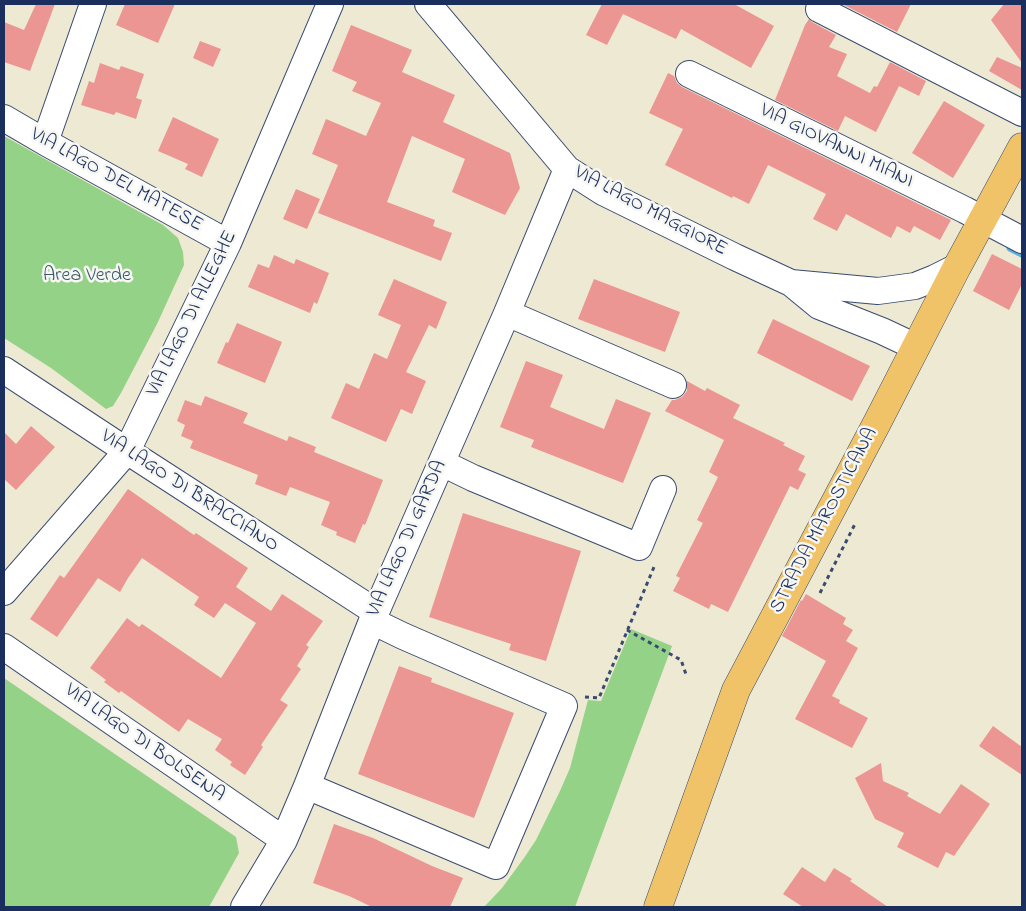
<!DOCTYPE html>
<html>
<head>
<meta charset="utf-8">
<style>
	body { margin:0 }
	#map { position:relative; width:1026px; height:911px; overflow:hidden; background:#ede9d3; font-family:"Indie Flower",sans-serif }
	canvas { display:block }
	.frame { position:absolute; inset:0; border:5px solid #1b2f5e; pointer-events:none }
</style>
</head>
<body>
<div id="map">
<canvas width="1026" height="911"></canvas>
<div class="frame"></div>
</div>
<script>
const c = document.querySelector('canvas').getContext('2d');
c.lineJoin = 'round';
function paint(path, color) { c.fillStyle = color; c.fill(path, 'evenodd'); }
const toPath = rows => new Path2D(rows.map(r => 'M' + r).join(''));
function stroke(path, color, width, dash) { c.strokeStyle = color; c.lineWidth = width; c.lineCap = dash ? 'butt' : 'round'; c.setLineDash(dash || []); c.stroke(path); }
function label(font, color, halo, rows, align = 'center') {
  c.font = font + ' "Indie Flower",sans-serif'; c.lineWidth = 5; c.setLineDash([]); c.textBaseline = 'middle'; c.strokeStyle = halo; c.fillStyle = color; for (const [text, x, y, turn = 0] of rows) {
    c.save(); c.translate(x, y); c.rotate((+turn || 0) * Math.PI / 180); c.textAlign = isNaN(turn) ? turn : align; if (halo) c.strokeText(text, 0, 0); c.fillText(text, 0, 0); c.restore();
  }
}
paint(toPath([
	[4,136,145,215,163,225,178,238,183,252,184,265,157,324,121,393,113,406,106,409,51,368,4,338],
	[631,629,672,646,575,907,484,907,502,888,524,858,536,840,560,791,570,768,588,700,601,701],
	[4,678,236,837,239,853,209,907,4,907]
]), '#94d288');
stroke(toPath([
	[1010,248,1022,254]
]), '#5eb0d9', 7);
paint(toPath([
	[36,4,55,4,30,71,4,62,4,22,24,30],
	[125,4,175,4,158,43,116,25],
	[602,4,734,4,774,26,751,68,681,29,676,39,623,14,607,45,586,35],
	[842,4,911,4,897,32],
	[1004,4,1022,4,1022,63,991,20],
	[809,19,812,22,836,35,829,47,847,54,837,76,870,93,874,86,877,87,890,62,926,81,919,96,899,86,876,132,845,116,838,131,775,100,805,25],
	[351,25,412,50,402,72,455,95,443,122,510,153,520,188,505,215,452,192,465,159,412,136,387,202,435,220,433,226,452,233,441,261,318,213,338,165,312,154,326,119,366,136,381,103,352,91,357,82,332,71],
	[200,41,221,49,213,67,193,58],
	[997,57,1022,68,1022,90,989,71],
	[100,63,119,70,121,66,144,74,136,98,142,100,136,119,116,112,114,115,81,105,89,81,94,83],
	[668,73,674,76,677,83,682,87,951,220,940,240,914,226,910,233,897,226,891,238,846,214,837,231,813,219,826,194,768,165,749,204,733,196,732,198,665,165,683,129,649,113],
	[944,101,985,125,953,178,912,153],
	[173,117,219,139,202,177,185,169,188,164,158,151],
	[296,189,320,199,307,229,283,219],
	[992,254,1022,269,1022,284,1009,310,973,291],
	[274,255,294,264,296,259,329,273,317,304,314,302,310,313,248,287,258,264,269,268],
	[394,279,447,302,436,329,429,325,406,372,426,381,412,414,401,409,386,442,331,418,346,383,359,389,374,353,387,359,401,325,378,315],
	[594,279,680,312,665,352,578,319],
	[773,319,870,366,852,401,757,353],
	[237,323,282,342,265,383,217,363,226,342,228,343],
	[526,361,563,375,550,407,604,429,616,399,651,413,623,483,531,447,534,440,500,427],
	[687,381,705,391,707,388,740,405,733,418,785,443,783,445,805,456,798,470,806,474,798,490,790,486,728,612,711,604,709,609,673,591,680,578,676,576,703,523,697,520,718,477,709,472,724,440,665,411,672,400,675,400,682,397,687,391],
	[205,396,248,413,243,423,287,441,289,436,316,447,314,452,383,480,365,525,363,524,355,543,336,535,337,532,321,525,330,502,290,487,286,496,255,484,258,475,190,448,193,441,181,436,185,425,177,421,185,400,201,406],
	[31,426,55,447,16,490,4,479,4,432,16,444],
	[128,489,194,535,196,533,248,568,236,587,271,611,282,594,323,621,306,645,309,647,297,666,301,669,280,700,288,705,261,745,263,747,245,775,230,765,232,762,215,750,222,739,188,719,179,732,121,691,119,693,104,682,106,680,90,668,127,618,139,627,142,624,221,678,256,623,225,603,214,618,194,605,199,597,142,558,128,578,120,592,98,578,57,637,30,619,60,575,64,578],
	[463,513,581,551,546,661,509,650,511,644,429,617],
	[806,594,846,618,843,624,853,630,846,641,858,648,832,696,840,700,839,703,868,718,852,748,795,719,826,661,782,636,801,600,802,601],
	[399,666,432,678,431,682,514,713,474,818,358,774],
	[993,726,1022,747,1022,775,979,746],
	[881,763,883,781,909,793,907,796,940,814,961,784,990,804,954,856,946,852,938,868,897,847,904,833,875,819,855,778],
	[334,824,373,838,432,866,463,878,450,907,372,907,349,896,313,883],
	[802,867,825,882,834,868,852,879,850,881,888,907,803,907,783,894]
]), '#ec9693');
const minor = toPath([
	[428,4,567,169,603,192,735,257,791,283,819,306,882,331,916,347],
	[822,4,819,9,1022,113],
	[689,74,965,210,1022,240],
	[4,118,45,142,228,243],
	[45,142,93,4],
	[791,283,878,291,915,286,935,278,957,267],
	[507,313,673,385],
	[4,370,127,451,376,612],
	[442,463,473,478,639,547,663,489],
	[4,592,127,451,228,243,330,4],
	[4,647,284,840],
	[307,786,496,866,564,706,403,636,372,621],
	[244,907,284,840,307,786,372,621,507,313,567,169]
]);
const major = toPath([
	[658,907,736,690,878,421,957,267,1022,147]
]);
stroke(minor, '#3a4b70', 28);
stroke(major, '#3a4b70', 29);
stroke(toPath([
	[820,593,856,522],
	[627,630,681,660,687,677],
	[585,697,599,698,654,567]
]), '#3a4b70', 3, [4, 4]);
stroke(minor, '#fff', 26);
stroke(major, '#f0c369', 28);
label('20px', '#1b2f5e', '#f6f6f2', [
	["VIA GIOVANNI MIANI",836,147,26],
	["VIA LAGO DEL MATESE",116,181,29],
	["VIA LAGO MAGGIORE",650,212,28],
	["VIA LAGO DI ALLEGHE",193,314,-64],
	["VIA LAGO DI BRACCIANO",189,492,33],
	["STRADA MAROSTICANA",825,521,-62],
	["VIA LAGO DI GARDA",408,539,-66],
	["VIA LAGO DI BOLSENA",144,744,35]
]);
label('20px', '#395868', '#f6f6f2', [
	["Area Verde",87,277]
]);
</script>
</body>
</html>
